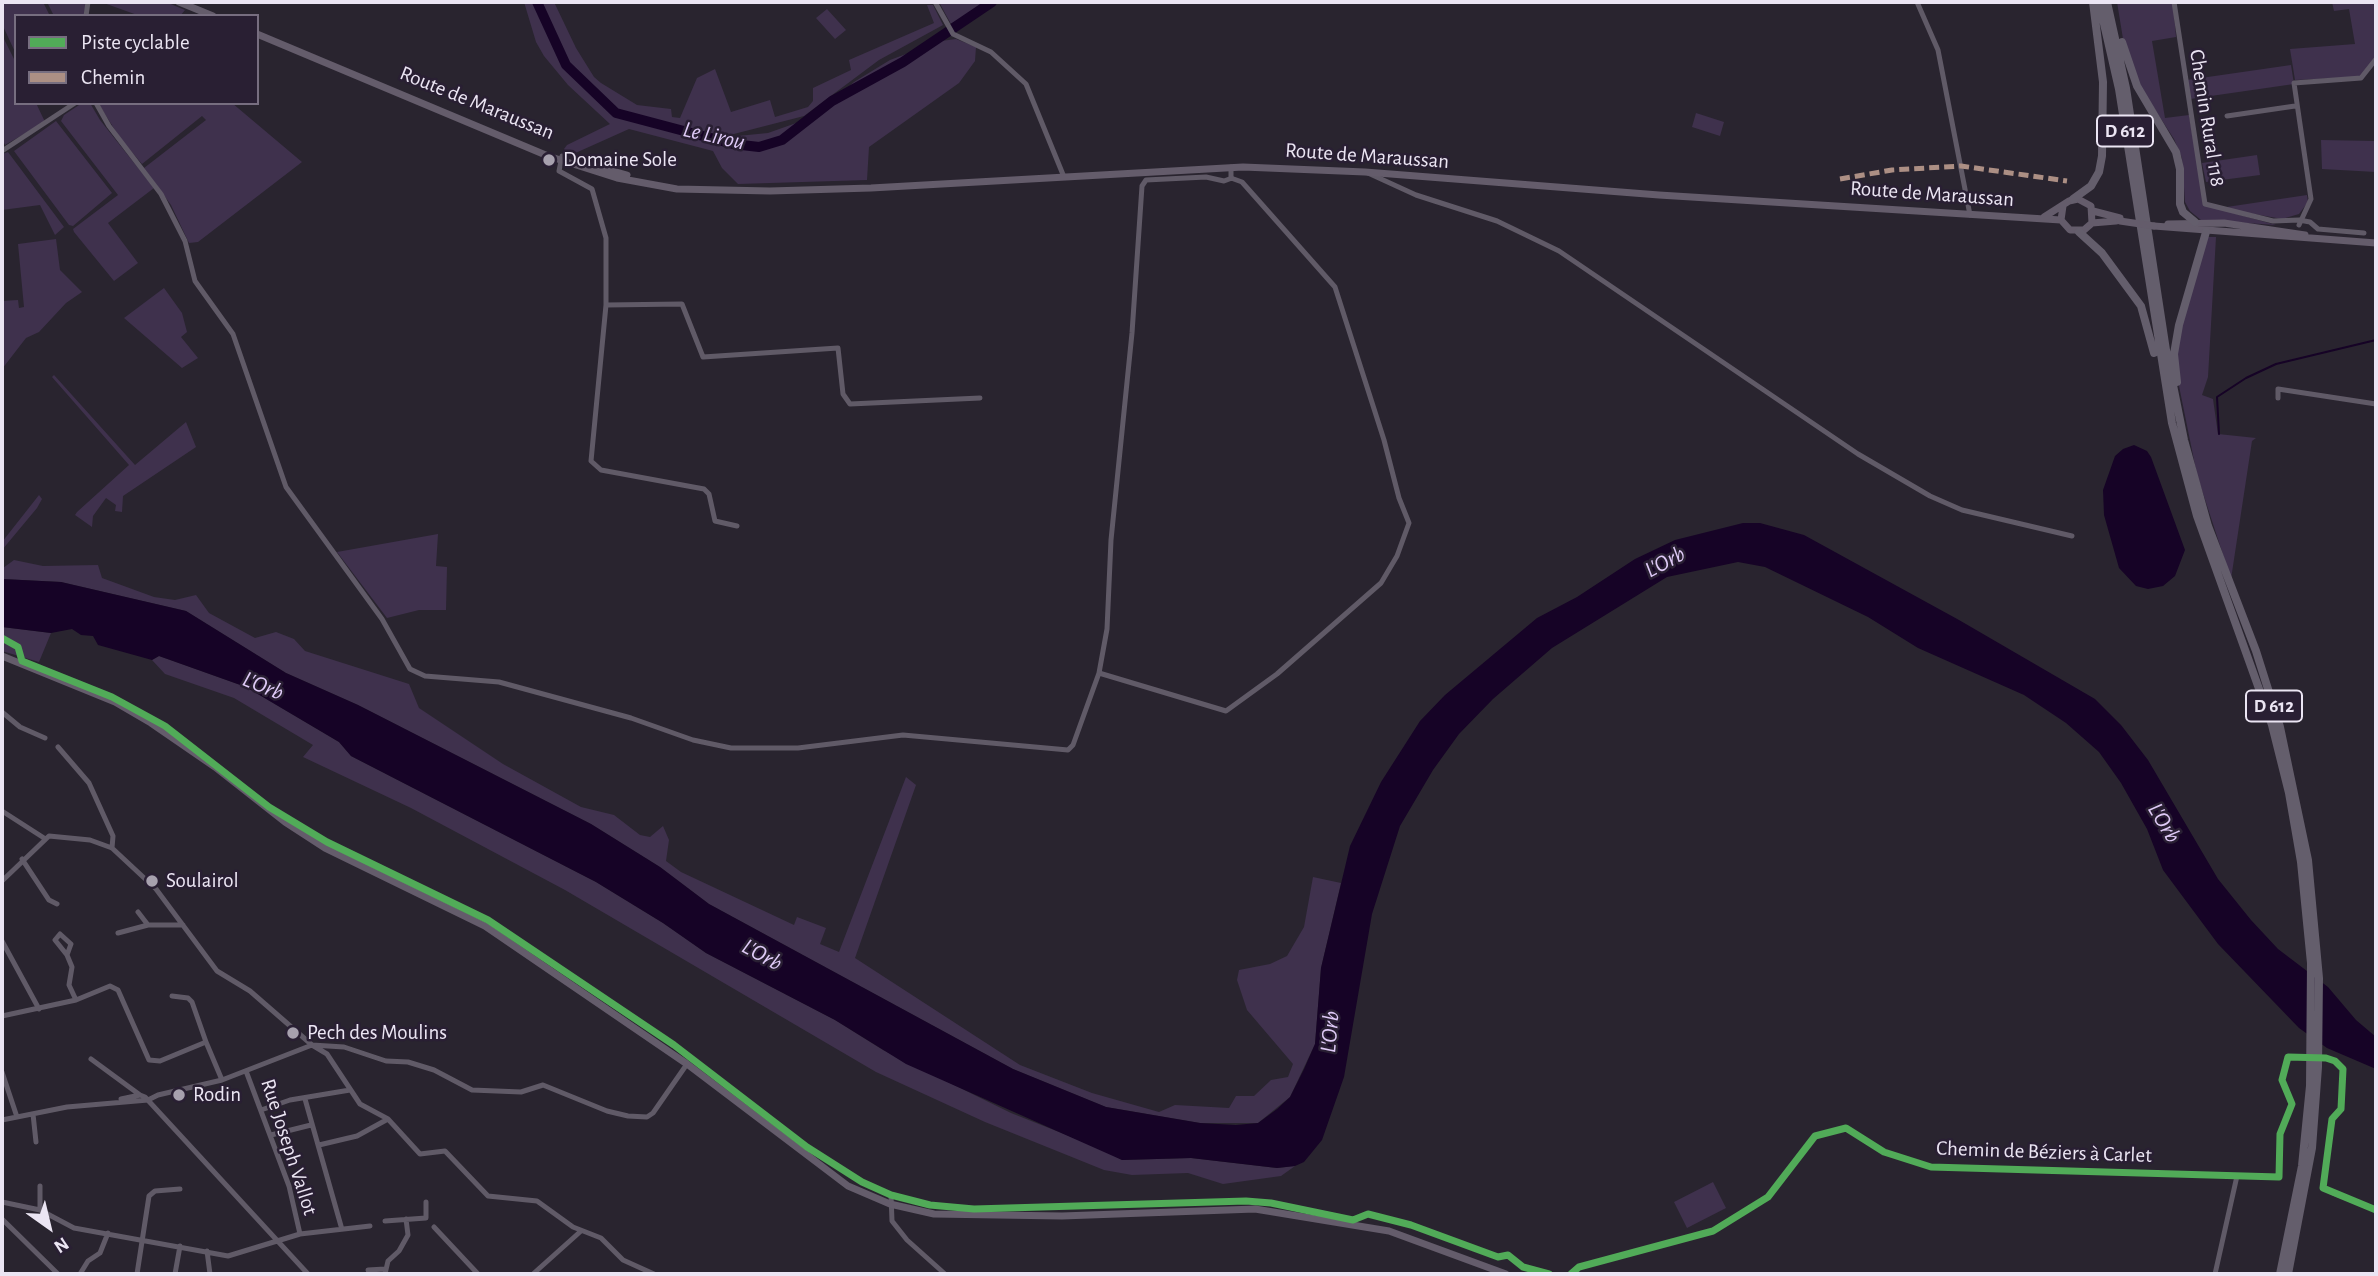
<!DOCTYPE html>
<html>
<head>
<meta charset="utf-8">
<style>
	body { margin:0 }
	#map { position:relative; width:2378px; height:1276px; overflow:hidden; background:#29242f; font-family:"Alegreya Sans",sans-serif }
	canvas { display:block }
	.frame { position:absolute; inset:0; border:4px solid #ebe5f3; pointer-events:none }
	.legend { position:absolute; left:14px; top:14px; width:245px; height:91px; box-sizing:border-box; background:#291f33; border:2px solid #776e80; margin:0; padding:9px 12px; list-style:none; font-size:21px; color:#ebe5f3 }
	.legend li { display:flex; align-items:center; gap:14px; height:35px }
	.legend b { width:35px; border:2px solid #776e80 }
	.north { position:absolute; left:14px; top:1192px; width:70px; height:70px; -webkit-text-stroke:5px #291f33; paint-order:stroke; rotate:146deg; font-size:19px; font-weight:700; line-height:28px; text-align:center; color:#ebe5f3 }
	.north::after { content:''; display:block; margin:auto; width:24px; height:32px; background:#ebe5f3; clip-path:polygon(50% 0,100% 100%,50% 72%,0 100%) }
</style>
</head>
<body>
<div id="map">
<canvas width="2378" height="1276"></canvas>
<div class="frame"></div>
<ul class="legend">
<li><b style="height:9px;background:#51ab58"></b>Piste cyclable</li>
<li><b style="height:9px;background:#ac8f84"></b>Chemin</li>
</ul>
<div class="north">N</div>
</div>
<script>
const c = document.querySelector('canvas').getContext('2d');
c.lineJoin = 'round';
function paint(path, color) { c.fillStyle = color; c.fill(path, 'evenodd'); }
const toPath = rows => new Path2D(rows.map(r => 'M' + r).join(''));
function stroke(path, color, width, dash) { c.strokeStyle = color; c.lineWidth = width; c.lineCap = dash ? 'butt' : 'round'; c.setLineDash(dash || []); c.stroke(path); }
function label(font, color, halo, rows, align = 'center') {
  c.font = font + ' "Alegreya Sans",sans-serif'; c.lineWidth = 5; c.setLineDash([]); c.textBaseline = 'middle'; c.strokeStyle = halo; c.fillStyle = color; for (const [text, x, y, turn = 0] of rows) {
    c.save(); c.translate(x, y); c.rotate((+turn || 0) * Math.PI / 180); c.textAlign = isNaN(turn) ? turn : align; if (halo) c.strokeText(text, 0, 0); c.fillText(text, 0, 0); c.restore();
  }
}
paint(toPath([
	[2,2,43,2,50,16,16,16,16,54,2,24],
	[47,2,86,2,84,16,54,16],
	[101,2,166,2,185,10,180,16,140,16],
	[524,2,554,2,576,48,594,77,601,83,637,105,671,109,672,117,680,118,697,78,715,69,731,112,770,100,775,117,808,107,813,101,813,88,851,70,849,60,934,23,927,5,933,5,943,25,879,60,804,116,726,136,619,114,707,139,768,133,816,116,854,82,890,60,941,41,956,39,976,47,975,61,959,83,869,147,867,180,738,184,722,168,713,151,629,129,571,155,566,152,564,149,567,145,610,124,568,85,544,56,536,42],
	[939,2,989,2,951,24],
	[2117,2,2173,2,2176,37,2152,41,2165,118,2189,115,2205,205,2276,225,2201,220,2190,211,2185,202,2182,158,2174,139,2136,80,2124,45],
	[2332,2,2376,2,2376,55,2362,77,2295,80,2290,49,2355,44,2349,9,2334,11],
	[827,9,846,30,835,39,816,18],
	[2,35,16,63,16,103,36,103,45,122,5,145,2,138],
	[2291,65,2294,84,2190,99,2187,80],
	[82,103,90,103,100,120,154,188,108,223,138,263,114,281,74,232,73,229,118,195,61,121,64,115],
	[98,103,232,103,302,162,198,242,189,243,171,205,144,168,206,120,202,116,142,164,120,138],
	[1696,113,1724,122,1720,136,1692,127],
	[56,121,112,193,73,226,69,225,14,151],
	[2321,140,2375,141,2376,172,2322,169],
	[8,152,64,227,55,235,40,205,2,210,2,154],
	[2257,155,2260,175,2206,182,2202,163],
	[2307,195,2308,202,2299,214,2282,219,2220,208],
	[2206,237,2216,237,2208,377,2202,395,2213,399,2218,434,2256,438,2252,441,2231,579,2197,475,2178,381,2178,338],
	[56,239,60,270,82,292,66,303,39,332,26,338,2,369,2,301,18,300,19,308,24,307,18,244],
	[164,288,182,313,187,332,181,337,198,358,182,368,124,318],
	[54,375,135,465,186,422,196,447,123,496,122,512,115,511,116,505,106,498,93,516,92,527,75,515,77,512,129,465,52,377],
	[39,495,42,499,37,508,2,550,2,542],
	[438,534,436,566,447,567,446,610,419,610,387,618,337,552],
	[14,560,43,566,98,565,102,578,154,597,175,600,196,595,209,613,255,638,276,632,294,639,305,651,409,684,419,708,503,764,581,807,614,815,640,835,650,837,663,826,669,840,666,861,681,872,794,925,797,917,826,928,820,944,839,952,906,777,916,785,855,958,1020,1065,1092,1093,1159,1112,1175,1105,1229,1108,1236,1096,1254,1096,1271,1080,1288,1077,1293,1064,1247,1010,1237,980,1239,970,1270,964,1287,956,1304,927,1313,877,1341,883,1321,968,1315,1044,1290,1097,1258,1123,1200,1123,1106,1107,1013,1069,709,904,660,867,591,824,358,705,286,673,186,611,61,582,2,579,3,568],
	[2,627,51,633,39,662,2,651],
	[159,656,246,687,339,742,351,756,596,882,663,923,706,953,835,1020,883,1050,1011,1113,1102,1149,1122,1160,1191,1158,1277,1168,1295,1166,1281,1176,1223,1184,1188,1173,1132,1175,1104,1170,985,1122,876,1072,565,890,411,808,303,757,313,745,234,698,165,674,152,660],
	[1713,1182,1726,1208,1687,1228,1674,1202]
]), '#3f314d');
paint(toPath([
	[2134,445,2147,451,2151,457,2185,550,2175,576,2163,586,2148,589,2136,586,2119,568,2104,515,2103,490,2115,456,2123,449],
	[1743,523,1760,523,1804,535,1959,620,2095,699,2121,725,2148,760,2218,879,2251,920,2278,949,2328,987,2356,1020,2376,1037,2376,1069,2327,1048,2299,1028,2218,944,2163,870,2147,829,2121,783,2099,752,2066,723,2024,695,1918,648,1868,617,1765,567,1738,562,1667,577,1552,648,1493,699,1459,734,1433,770,1400,826,1372,914,1344,1077,1322,1140,1304,1162,1295,1166,1277,1168,1191,1158,1122,1160,906,1064,835,1020,706,953,663,923,596,882,351,756,339,742,246,687,159,656,152,660,98,645,93,636,81,635,72,629,51,633,2,627,2,579,61,582,186,611,286,673,358,705,591,824,660,867,709,904,1013,1069,1106,1107,1200,1123,1236,1125,1258,1123,1277,1109,1290,1097,1304,1069,1315,1044,1321,968,1350,846,1381,782,1420,721,1445,695,1537,618,1577,597,1635,559,1675,540]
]), '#160326');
stroke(toPath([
	[2219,434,2217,397,2246,378,2276,364,2376,340]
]), '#160326', 2);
stroke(toPath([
	[537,2,566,65,616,113,733,144,759,147,782,140,832,101,903,62,992,2]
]), '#160326', 10);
stroke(toPath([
	[935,2,953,34,991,52,1026,84,1064,177],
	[1917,2,1938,50,1970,215],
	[2174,2,2205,204,2273,221,2299,220,2310,222,2318,229,2364,233],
	[86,16,88,2],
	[96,103,109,126,161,194,185,241,195,281,233,334,286,487,382,619,410,669,425,676,499,682,631,718,693,740,731,748,798,748,903,735,1068,750,1073,745,1099,673,1107,629,1111,540,1132,333,1142,186,1146,180,1206,177,1224,181,1232,178],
	[2227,116,2295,106],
	[2,151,75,103],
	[562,156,559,171,592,189,606,238,606,305,591,461,601,470,704,489,709,494,715,521,737,526],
	[1368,173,1416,195,1497,221,1559,251,1858,454,1930,496,1962,510,2072,536],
	[2299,225,2311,199,2294,83,2361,78,2376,59],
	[606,305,682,304,703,357,838,348,843,394,850,404,980,398],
	[2278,398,2278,389,2376,404],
	[1099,673,1226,711,1277,674,1381,583,1397,556,1409,523,1399,498,1384,440,1335,287,1242,182,1231,178,1231,167],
	[2,712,20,727,45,738],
	[58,747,89,783,113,836,112,848],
	[2,811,44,838],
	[22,859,49,900,57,904],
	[2,881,49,836,90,840,112,848,156,889,217,971,250,991,312,1045,327,1054,360,1104,388,1119,420,1154,445,1151,488,1196,537,1201,573,1227,601,1238,623,1260,654,1274],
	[138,912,148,925],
	[118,933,148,925,183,925],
	[2,941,39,1009],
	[67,955,55,940,60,934,71,944,67,955,72,967,69,985,76,1000],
	[172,996,188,998,192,1002,206,1042],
	[2,1016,76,1000,110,986,118,990,149,1060,160,1061,206,1042,222,1080],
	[91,1059,140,1095],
	[246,1071,289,1186,300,1234],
	[2,1072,17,1117],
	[121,1099,140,1095,145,1097,308,1274],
	[305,1099,341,1226],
	[261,1110,290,1100,350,1090],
	[33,1114,36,1142],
	[2,1120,67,1107,148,1100,158,1095,222,1080,312,1045,344,1047,386,1061,408,1062,434,1070,472,1090,521,1092,543,1085,607,1111,628,1116,647,1117,653,1113,687,1064],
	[271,1135,311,1125],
	[319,1145,357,1136,388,1119],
	[40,1186,40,1210],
	[2333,1193,2376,1210],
	[891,1195,892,1221,907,1240,945,1274],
	[2,1202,40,1210,74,1228,228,1256,300,1234,370,1226],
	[2,1219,58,1274],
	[385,1221,426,1218,426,1202],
	[434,1227,478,1274],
	[207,1251,210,1274],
	[368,1270,385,1269],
	[80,1274,88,1261,100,1253,108,1233],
	[137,1274,149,1196,155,1191,180,1189],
	[175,1274,180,1246],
	[385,1274,388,1261,399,1251,408,1235,406,1219],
	[533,1274,581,1231],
	[1571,1274,1579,1267,1713,1231,1768,1197,1815,1136,1846,1128,1884,1152,1931,1167,2237,1176,2215,1274]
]), '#605a67', 5);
stroke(toPath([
	[179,2,213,16],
	[257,34,548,156,617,178,677,189,770,191,871,188,1243,167,1365,172,1659,195,2061,220],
	[588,164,627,175],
	[2093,211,2120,218],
	[2044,217,2069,201,2078,199,2091,206,2092,223,2084,230,2070,230,2061,220,2063,206],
	[2092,223,2116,221],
	[2168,224,2224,223,2305,235],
	[2154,226,2376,243],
	[2,656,115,702,151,723,215,767,285,822,325,848,485,926,687,1064,848,1186,890,1204,934,1214,1062,1216,1255,1209,1389,1231,1506,1274]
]), '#645c6b', 7);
stroke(toPath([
	[2099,2,2119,89,2172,423,2197,516,2272,725,2289,793,2301,862,2311,963,2310,1086,2302,1166,2280,1274],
	[2107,2,2126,88,2166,350,2184,440,2208,526,2256,651,2280,727,2308,860,2319,978,2318,1067,2312,1148,2288,1274],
	[2122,42,2137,86,2176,152,2180,169,2180,204,2183,212,2195,222],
	[2073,199,2091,186,2099,172,2102,156,2103,82,2093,2],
	[2079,232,2102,253,2141,306,2154,353],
	[2177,382,2174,354,2179,325,2206,232]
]), '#645e6c', 8);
stroke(toPath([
	[2120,221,2154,226]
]), '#645c6b', 7);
stroke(toPath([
	[1840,179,1892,170,1961,166,2067,181]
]), '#ac8f84', 5, [10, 5]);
stroke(toPath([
	[2,638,18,647,22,661,112,697,165,726,269,807,327,842,488,920,674,1045,807,1147,862,1182,891,1195,930,1205,974,1209,1246,1201,1271,1203,1353,1220,1368,1214,1411,1225,1498,1257,1508,1255,1523,1267,1549,1274],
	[1571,1274,1579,1267,1713,1231,1768,1197,1815,1136,1846,1128,1884,1152,1931,1167,2279,1177,2280,1134,2292,1104,2282,1080,2288,1057,2326,1058,2335,1061,2343,1069,2341,1109,2332,1119,2323,1188,2376,1210]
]), '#51ab58', 7);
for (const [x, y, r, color] of [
	[549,160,7,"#a7a1ae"],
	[152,881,7,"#a7a1ae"],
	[293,1033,7,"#a7a1ae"],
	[179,1095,7,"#a7a1ae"]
]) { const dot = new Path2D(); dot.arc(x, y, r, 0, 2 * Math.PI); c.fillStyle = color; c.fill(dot); stroke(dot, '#291f33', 2.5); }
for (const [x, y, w] of [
	[2125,131,56],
	[2274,706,56]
]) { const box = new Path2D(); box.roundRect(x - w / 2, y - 15.5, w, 31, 5); c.fillStyle = '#291f33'; c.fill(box); stroke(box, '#ebe5f3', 2); }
label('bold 19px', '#ebe5f3', null, [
	["D 612",2125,131],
	["D 612",2274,706]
]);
label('21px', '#ebe5f3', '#291f33', [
	["Route de Maraussan",477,103,22],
	["Chemin Rural 118",2207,118,81],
	["Route de Maraussan",1367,156,4],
	["Route de Maraussan",1932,194,4],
	["Rue Joseph Vallot",289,1147,72],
	["Chemin de Béziers à Carlet",2044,1152,2]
]);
label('21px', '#ebe5f3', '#291f33', [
	["Domaine Sole",563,160],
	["Soulairol",166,881],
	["Pech des Moulins",307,1033],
	["Rodin",193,1095]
], 'left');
label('italic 23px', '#dfcaf7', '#291f33', [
	["Le Lirou",714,136,13],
	["L'Orb",1665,562,-28],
	["L'Orb",263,686,22],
	["L'Orb",2164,823,59],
	["L'Orb",762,955,29],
	["L'Orb",1330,1032,-85]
]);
</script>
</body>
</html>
